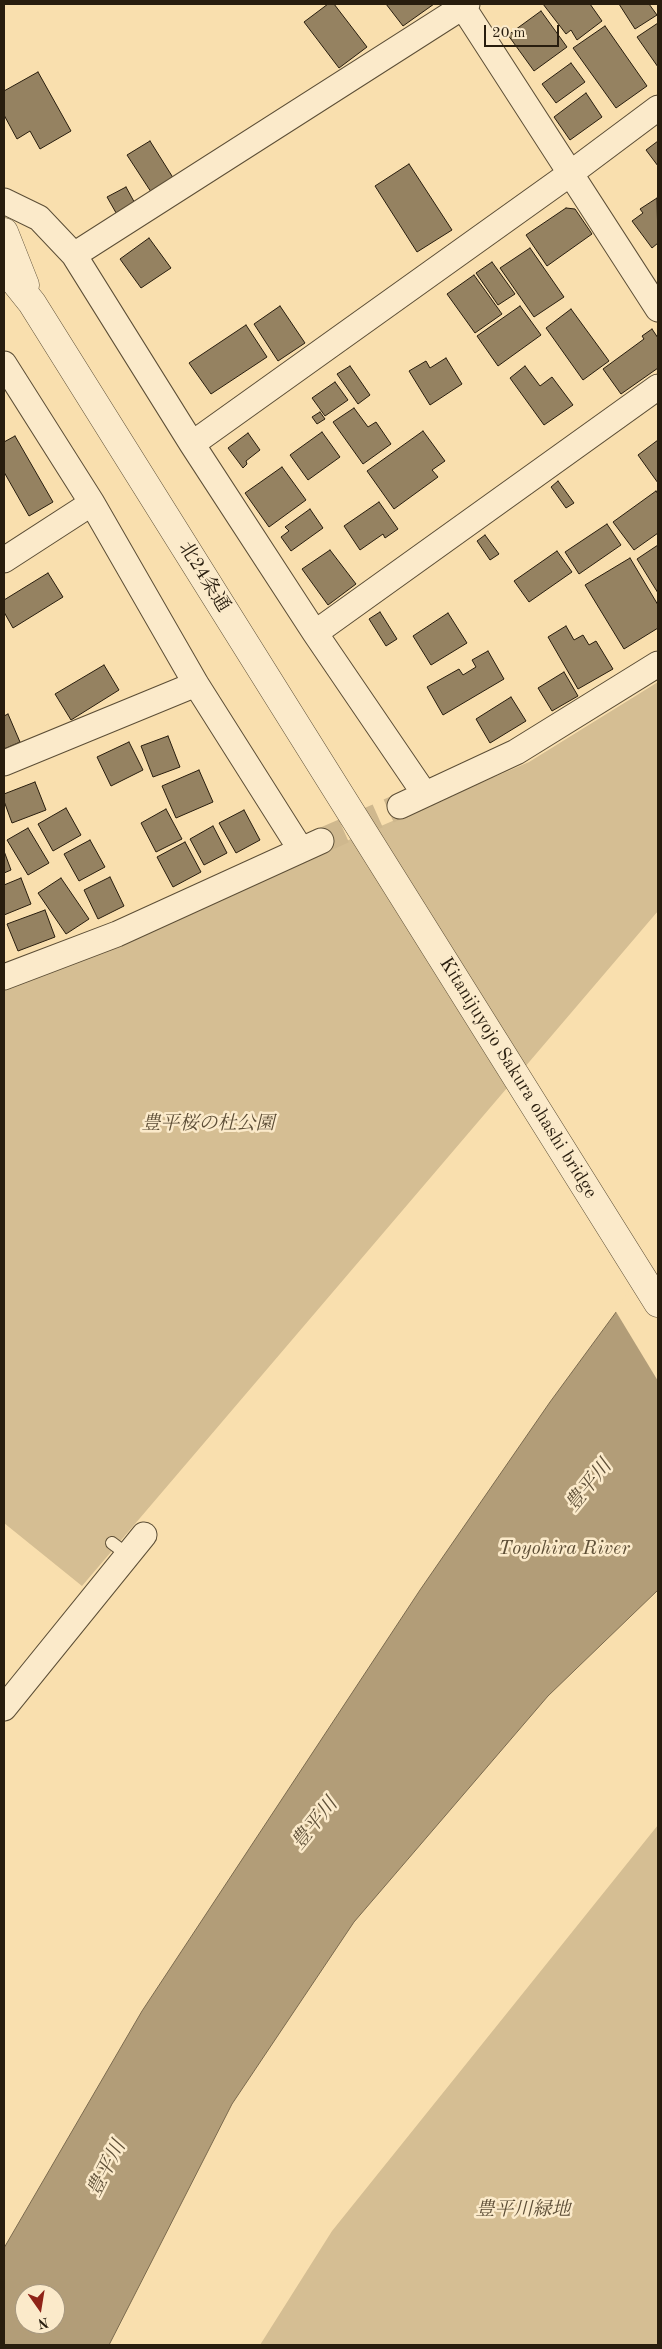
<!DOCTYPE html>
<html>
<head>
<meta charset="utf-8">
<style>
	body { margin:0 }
	#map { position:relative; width:662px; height:2349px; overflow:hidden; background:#f9dfae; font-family:"Old Standard TT",serif }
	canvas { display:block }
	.frame { position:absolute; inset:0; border:5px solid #281d0e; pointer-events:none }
	.north { position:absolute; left:15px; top:2284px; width:50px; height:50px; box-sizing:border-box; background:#fbeaca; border:1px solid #a7987f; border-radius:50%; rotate:167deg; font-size:14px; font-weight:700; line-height:20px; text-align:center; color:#281d0e }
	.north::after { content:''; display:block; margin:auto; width:18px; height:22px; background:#8f2418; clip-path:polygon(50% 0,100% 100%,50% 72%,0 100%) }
	.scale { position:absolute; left:484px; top:25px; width:75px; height:22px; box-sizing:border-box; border:2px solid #281d0e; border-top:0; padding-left:6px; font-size:15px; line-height:18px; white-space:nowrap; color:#281d0e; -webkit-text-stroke:4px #fbeaca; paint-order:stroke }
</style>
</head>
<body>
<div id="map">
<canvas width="662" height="2349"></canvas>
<div class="frame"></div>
<div class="north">N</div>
<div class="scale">20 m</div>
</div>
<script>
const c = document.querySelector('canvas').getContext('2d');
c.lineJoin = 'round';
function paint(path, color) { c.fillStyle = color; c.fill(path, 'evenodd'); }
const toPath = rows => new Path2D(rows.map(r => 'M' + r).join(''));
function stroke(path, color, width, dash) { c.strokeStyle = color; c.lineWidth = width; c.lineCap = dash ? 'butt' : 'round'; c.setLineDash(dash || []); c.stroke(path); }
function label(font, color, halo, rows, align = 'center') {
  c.font = font + ' "Old Standard TT","Noto Serif JP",serif'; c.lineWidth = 5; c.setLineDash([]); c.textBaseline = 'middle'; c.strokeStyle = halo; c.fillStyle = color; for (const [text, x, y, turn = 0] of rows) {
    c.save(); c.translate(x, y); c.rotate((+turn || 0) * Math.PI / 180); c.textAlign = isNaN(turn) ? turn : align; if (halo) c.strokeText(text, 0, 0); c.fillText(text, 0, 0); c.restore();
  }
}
paint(toPath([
	[658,682,658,911,82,1586,4,1523,4,989,529,762],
	[658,1825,658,2345,260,2345,332,2231]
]), '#d5be93');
const water = toPath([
	[658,1255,658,1590,548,1696,354,1922,232,2104,109,2345,4,2345,4,2248,142,2011,420,1590,550,1402,658,1255],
	[25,2294,55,2294,55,2324,25,2324,25,2294]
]);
paint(water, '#b29d78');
stroke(water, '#7b6a4e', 1);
paint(toPath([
	[658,1253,658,1381,615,1310]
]), '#f9dfae');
const building = toPath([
	[328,4,334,4,367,47,339,68,304,22,328,4],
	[386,4,434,4,403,26,386,4],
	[543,4,590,4,602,21,577,40,571,30,566,34,543,4],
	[619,4,649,4,657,15,635,29,619,4],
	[541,11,567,47,534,71,508,35,541,11],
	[658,23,658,67,637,37,658,23],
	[605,26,647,86,616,108,573,48,605,26],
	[571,63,585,82,556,103,542,84,571,63],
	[38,72,71,131,40,149,30,131,17,139,4,115,4,91,38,72],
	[586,93,602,117,570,140,554,117,586,93],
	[150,141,177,184,155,198,127,155,150,141],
	[658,141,658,166,646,150,658,141],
	[409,164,452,230,417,252,375,186,409,164],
	[126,187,137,207,119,218,107,197,126,187],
	[657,198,658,243,652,248,632,221,643,213,640,209,657,198],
	[566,208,575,209,592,234,547,266,526,235,566,208],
	[149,238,171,268,141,288,120,259,149,238],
	[530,248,564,297,534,317,500,268,530,248],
	[492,262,515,294,498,305,476,273,492,262],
	[474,275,502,314,475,333,447,294,474,275],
	[280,306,305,343,278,361,254,324,280,306],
	[520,306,541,335,498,366,477,336,520,306],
	[571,309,609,361,583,380,546,328,571,309],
	[246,325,267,357,211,394,189,363,246,325],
	[652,329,658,338,658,368,621,394,603,369,644,339,642,336,652,329],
	[446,358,462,384,430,405,409,371,426,361,430,368,446,358],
	[350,366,370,395,358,404,337,374,350,366],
	[525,366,540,386,552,377,573,405,544,425,510,378,525,366],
	[335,382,348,400,325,416,312,398,335,382],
	[354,408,368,427,376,422,391,444,363,464,333,422,354,408],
	[320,412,325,419,317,424,312,417,320,412],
	[423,431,445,461,432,470,438,477,394,509,367,471,423,431],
	[322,432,340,457,308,480,290,455,322,432],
	[248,433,260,450,246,461,247,464,243,468,228,448,248,433],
	[15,436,53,502,29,516,4,472,4,442,15,436],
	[658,440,658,483,638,455,658,440],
	[282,467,306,500,269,527,245,493,282,467],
	[558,481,574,503,566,508,551,487,558,481],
	[656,491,658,494,658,533,634,550,613,522,656,491],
	[379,502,398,529,385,538,383,534,360,550,344,526,379,502],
	[310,509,323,528,291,551,281,537,289,531,285,527,310,509],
	[607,524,621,545,579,574,565,552,607,524],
	[485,535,499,554,490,560,477,541,485,535],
	[658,545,658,593,637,559,658,545],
	[330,550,356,584,328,605,302,569,330,550],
	[557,551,572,572,529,602,514,581,557,551],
	[630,558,658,605,658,628,624,649,585,585,630,558],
	[48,573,63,597,13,628,4,612,4,600,48,573],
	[380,612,397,639,386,646,369,619,380,612],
	[448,613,467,643,431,665,413,636,448,613],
	[566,626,574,640,583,635,589,645,596,641,613,669,578,689,548,637,566,626],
	[488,651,504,679,443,715,427,687,459,669,463,675,476,667,472,660,488,651],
	[104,665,119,690,71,720,55,694,104,665],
	[564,672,578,696,552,711,538,688,564,672],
	[511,697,526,721,490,743,476,719,511,697],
	[8,714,20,742,4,749,4,716,8,714],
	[168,736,180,767,153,777,141,746,168,736],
	[129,742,143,770,111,786,97,757,129,742],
	[199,770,213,802,176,818,162,786,199,770],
	[35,782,46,810,12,823,4,801,4,794,35,782],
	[66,808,81,835,53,851,38,824,66,808],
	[166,809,182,839,156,852,141,823,166,809],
	[244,810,260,840,236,853,219,823,244,810],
	[213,826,227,853,204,865,190,839,213,826],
	[28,828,49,863,28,875,7,840,28,828],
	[90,840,105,867,79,881,64,854,90,840],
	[185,842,201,872,173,887,157,857,185,842],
	[4,851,11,870,4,873,4,851],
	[110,877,124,906,98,919,84,890,110,877],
	[21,878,31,904,4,915,4,885,21,878],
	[61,878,89,919,66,934,38,893,61,878],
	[45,910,55,937,18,951,7,924,45,910]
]);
paint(building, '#958261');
stroke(building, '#281d0e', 1);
stroke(toPath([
	[321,841,400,806]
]), '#cfb88e', 25, [25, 12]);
const service = toPath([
	[112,1543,128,1555]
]);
const minor = toPath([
	[461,4,658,309],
	[4,201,39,218,74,255,192,444,315,633,424,793],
	[74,255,467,4],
	[4,364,92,503,196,684,301,850],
	[192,444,571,173,658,108],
	[4,560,92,503],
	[315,633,658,387],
	[4,763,196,684],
	[400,806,516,752,658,664],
	[4,977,117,934,321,841],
	[4,1708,144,1535]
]);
const tertiary = toPath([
	[4,232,25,285],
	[4,268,32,303,658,1303]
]);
stroke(service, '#5c4e36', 14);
stroke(minor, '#5c4e36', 27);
stroke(tertiary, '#5c4e36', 29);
stroke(service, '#fbeaca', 12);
stroke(minor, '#fbeaca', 25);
stroke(tertiary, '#fbeaca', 28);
label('19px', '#281d0e', '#fbeaca', [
	["北24条通",204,577,58],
	["Kitanijuyojo Sakura ohashi bridge",518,1078,58]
]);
label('italic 19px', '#5c4d36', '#fbeaca', [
	["豊平桜の杜公園",208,1124],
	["豊平川緑地",523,2210]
]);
label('italic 20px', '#5f5038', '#fbeaca', [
	["豊平川",589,1486,-51],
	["Toyohira River",564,1549],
	["豊平川",315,1824,-51],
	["豊平川",107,2169,-63]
]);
</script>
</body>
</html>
